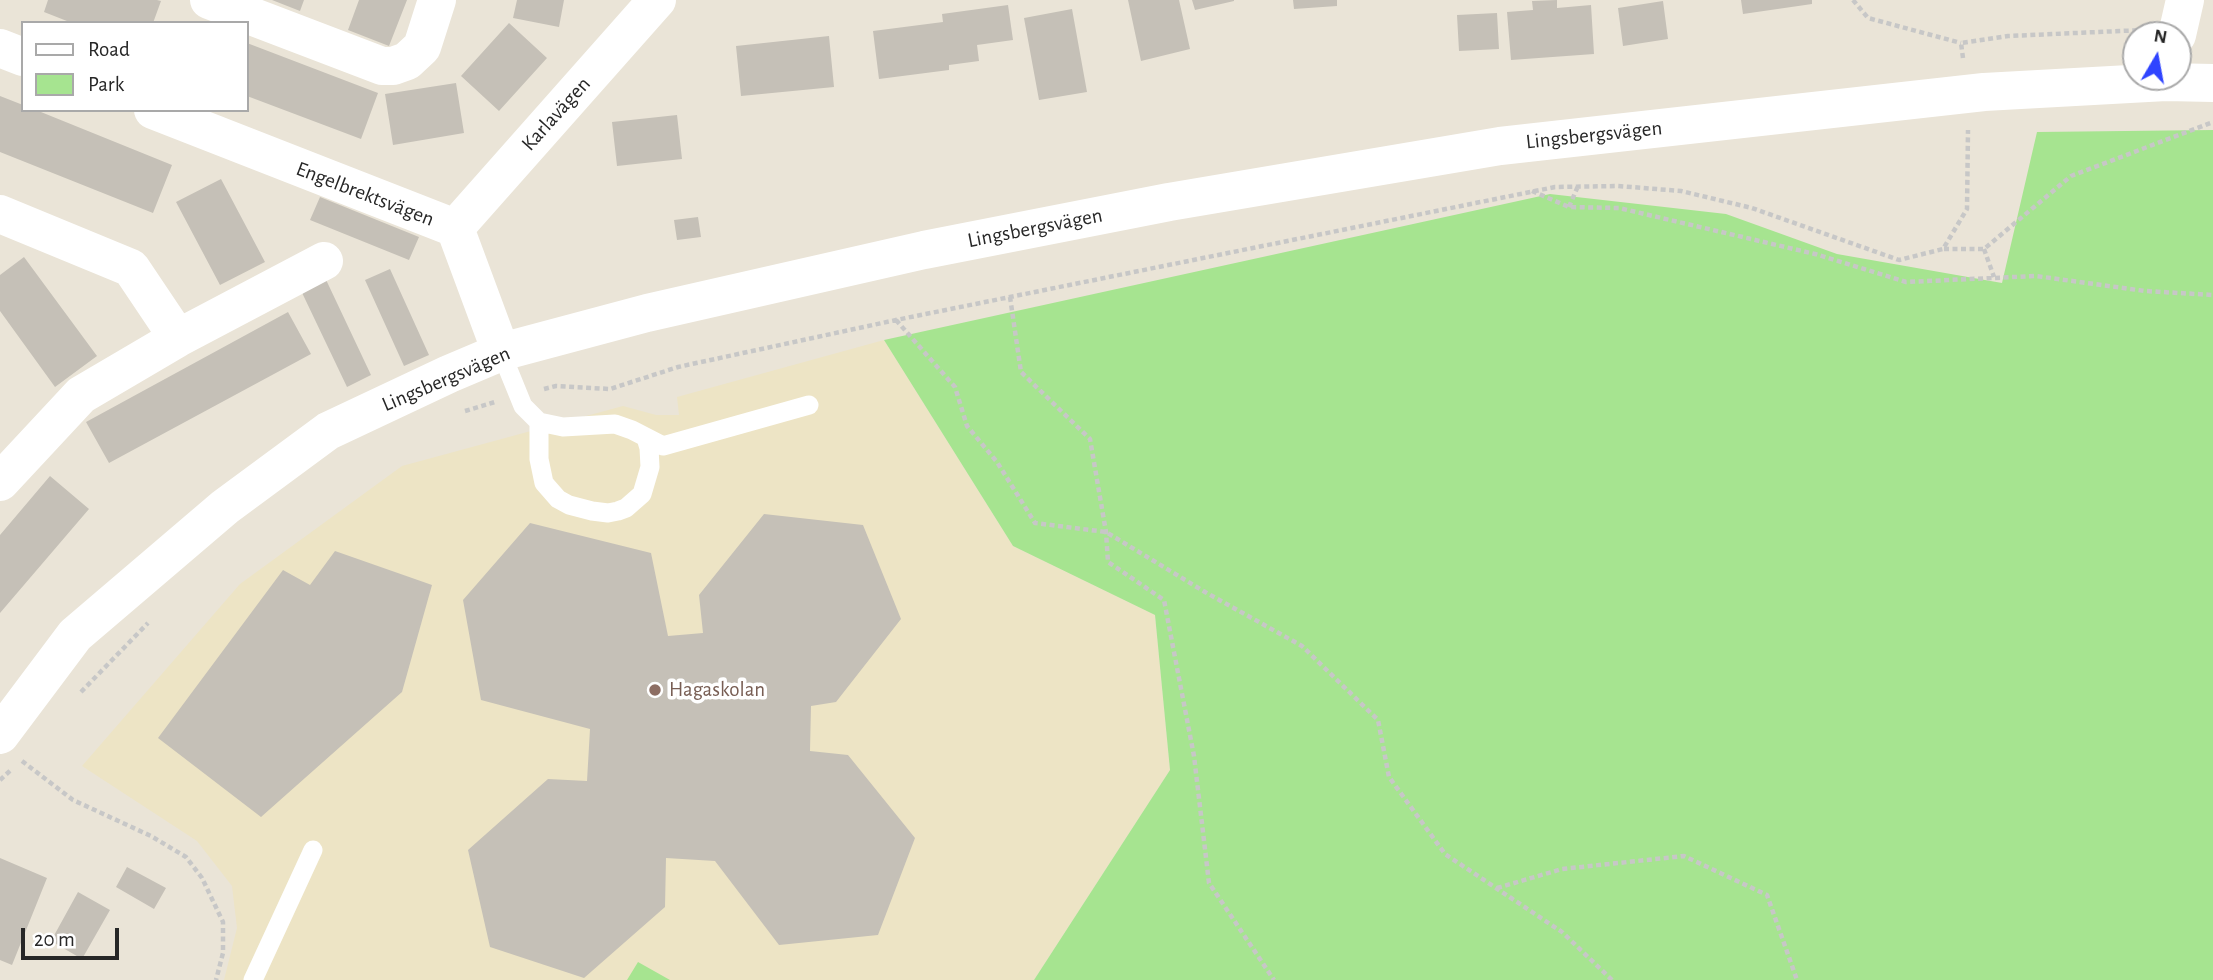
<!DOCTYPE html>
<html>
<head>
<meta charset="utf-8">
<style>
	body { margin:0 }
	#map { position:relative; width:2213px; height:980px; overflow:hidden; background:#eae4d7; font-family:"Alegreya Sans",sans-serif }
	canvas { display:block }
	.legend { position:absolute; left:21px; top:21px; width:228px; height:91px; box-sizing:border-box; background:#fff; border:2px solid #a9a9a9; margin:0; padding:9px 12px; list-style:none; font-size:21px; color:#272727 }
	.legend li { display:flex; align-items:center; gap:14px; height:35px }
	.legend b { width:35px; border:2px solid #a9a9a9 }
	.north { position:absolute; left:2122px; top:21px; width:70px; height:70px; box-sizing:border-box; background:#fff; border:2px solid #a9a9a9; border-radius:50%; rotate:10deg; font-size:19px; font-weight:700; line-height:28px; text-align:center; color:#272727 }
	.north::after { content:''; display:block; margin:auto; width:24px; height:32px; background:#2f44ff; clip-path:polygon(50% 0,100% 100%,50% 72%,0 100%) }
	.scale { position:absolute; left:21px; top:928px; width:98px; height:32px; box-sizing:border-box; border:4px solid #272727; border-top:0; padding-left:9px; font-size:21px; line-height:24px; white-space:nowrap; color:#272727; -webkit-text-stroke:5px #fff; paint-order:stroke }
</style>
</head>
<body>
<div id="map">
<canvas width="2213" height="980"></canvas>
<ul class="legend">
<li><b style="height:9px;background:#fff"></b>Road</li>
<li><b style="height:19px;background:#a6e490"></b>Park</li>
</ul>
<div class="north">N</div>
<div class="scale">20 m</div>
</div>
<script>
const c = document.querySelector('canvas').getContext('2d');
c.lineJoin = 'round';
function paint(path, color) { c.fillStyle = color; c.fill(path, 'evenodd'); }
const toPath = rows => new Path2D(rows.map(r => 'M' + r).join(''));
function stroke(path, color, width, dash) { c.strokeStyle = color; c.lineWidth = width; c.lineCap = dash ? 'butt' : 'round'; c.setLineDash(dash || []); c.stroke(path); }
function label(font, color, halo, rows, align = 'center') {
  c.font = font + ' "Alegreya Sans",sans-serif'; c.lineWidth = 7; c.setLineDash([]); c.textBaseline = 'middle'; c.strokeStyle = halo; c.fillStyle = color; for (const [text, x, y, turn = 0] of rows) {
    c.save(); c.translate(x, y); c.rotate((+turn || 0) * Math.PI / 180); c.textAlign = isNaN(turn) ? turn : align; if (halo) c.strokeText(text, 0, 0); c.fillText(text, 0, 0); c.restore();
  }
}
paint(toPath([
	[884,340,1013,546,1155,615,1170,770,1034,980,224,980,237,928,232,886,197,841,82,766,240,584,402,466,623,406,656,415,679,415,677,397]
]), '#ede4c5');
paint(toPath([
	[2213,130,2213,980,1034,980,1170,770,1155,615,1013,546,884,340,1550,194,1726,214,1837,254,2002,283,2037,132],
	[638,962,670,980,627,980]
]), '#a6e490');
paint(toPath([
	[48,0,157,0,161,1,153,23,72,23,44,12],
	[272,0,304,0,300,11],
	[359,0,407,0,389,46,348,30],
	[517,0,564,0,559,27,513,18],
	[1128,0,1179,0,1190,49,1141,61],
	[1192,0,1234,0,1234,1,1195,10],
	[1293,0,1337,0,1337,6,1294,9],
	[1557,0,1557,8,1591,5,1594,54,1511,60,1507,12,1533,10,1532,1],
	[1741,0,1812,0,1812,4,1743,14],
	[1663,1,1668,39,1623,46,1618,8],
	[1008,5,1013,40,977,45,979,61,949,65,949,70,879,79,873,31,943,22,942,14],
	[1072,9,1087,92,1039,100,1024,18],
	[1497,13,1499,49,1459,51,1457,15],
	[509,23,547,58,499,111,461,76],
	[829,36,834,87,741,96,736,46],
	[247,43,378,93,361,139,247,96],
	[456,83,464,133,393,145,385,94],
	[0,96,23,105,23,110,36,110,172,165,153,213,0,152],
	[677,115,682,159,617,166,612,122],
	[221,179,265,262,220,285,176,202],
	[320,197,419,237,409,260,310,220],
	[698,217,701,237,677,240,674,220],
	[24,257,97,356,55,387,0,311,0,275],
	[320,267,371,375,347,387,295,278],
	[390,269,429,355,404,366,365,280],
	[288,312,311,354,109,463,86,422],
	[50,476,89,509,0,613,0,535],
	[764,514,863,525,901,619,836,702,811,706,810,751,848,755,915,838,878,935,779,945,715,861,666,858,665,907,584,978,490,947,468,850,548,779,587,781,590,729,481,700,463,600,530,523,651,553,668,636,703,633,699,595],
	[335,551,432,585,402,692,261,817,158,738,283,570,310,585],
	[0,858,47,878,12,965,0,960],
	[127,867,166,888,154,909,116,887],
	[78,892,110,910,82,959,51,941]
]), '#c5c0b7');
stroke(toPath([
	[1853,0,1868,18,1961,43],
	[1963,58,1961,43,2008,36,2143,30],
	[1532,191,1569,207,1619,208,1815,254,1906,282,2036,276,2145,291,2213,295],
	[1569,207,1578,186],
	[1944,249,1984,249,2071,176,2213,122],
	[1984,249,1994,277],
	[1010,297,1021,372,1090,439,1106,532,1108,562,1164,600,1194,756,1209,883,1274,980],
	[896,320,955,387,967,426,997,462,1035,523,1106,532,1205,592,1302,646,1378,720,1389,777,1445,854,1562,932,1612,980],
	[544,389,556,386,610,389,678,367,896,320,1555,187,1618,186,1681,191,1752,208,1899,260,1943,249,1967,209,1968,130],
	[465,411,495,402],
	[81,692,148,623],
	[22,761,73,800,151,836,186,857,202,878,223,922,223,953,216,980],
	[0,780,12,769],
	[1497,888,1562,869,1684,856,1767,895,1797,980]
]), '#c7c7c7', 4.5, [5, 3.5]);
stroke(toPath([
	[501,352,523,406,539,422,563,427,615,424,632,430,663,446,809,405],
	[539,422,539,459,544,483,558,499,569,505,592,511,608,513,618,511,626,508,642,494,650,467,649,448,646,438],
	[253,980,313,850]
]), '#fff', 19);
stroke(toPath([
	[209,0,382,66,393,66,407,61,422,47,437,0],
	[2177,35,2185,0],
	[0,48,23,57],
	[153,110,455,228,501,352],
	[0,214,131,268,178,338],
	[455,228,657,0],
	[0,482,81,395,178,338,324,261]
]), '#fff', 38);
stroke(toPath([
	[0,735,75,635,225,507,328,431,449,374,501,352,647,313,924,250,1169,202,1500,146,1984,92,2166,82,2213,83]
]), '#fff', 38);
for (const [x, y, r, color] of [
	[655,690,7,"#8d6e63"]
]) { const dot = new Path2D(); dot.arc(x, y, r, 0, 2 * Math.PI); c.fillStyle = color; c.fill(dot); stroke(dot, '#fff', 2.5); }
label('21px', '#272727', '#fff', [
	["Karlavägen",556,114,-48],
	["Lingsbergsvägen",1594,135,-6],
	["Engelbrektsvägen",365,194,21],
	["Lingsbergsvägen",1035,228,-11],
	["Lingsbergsvägen",446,379,-23]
]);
label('21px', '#785e54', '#fff', [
	["Hagaskolan",669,690]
], 'left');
</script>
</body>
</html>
